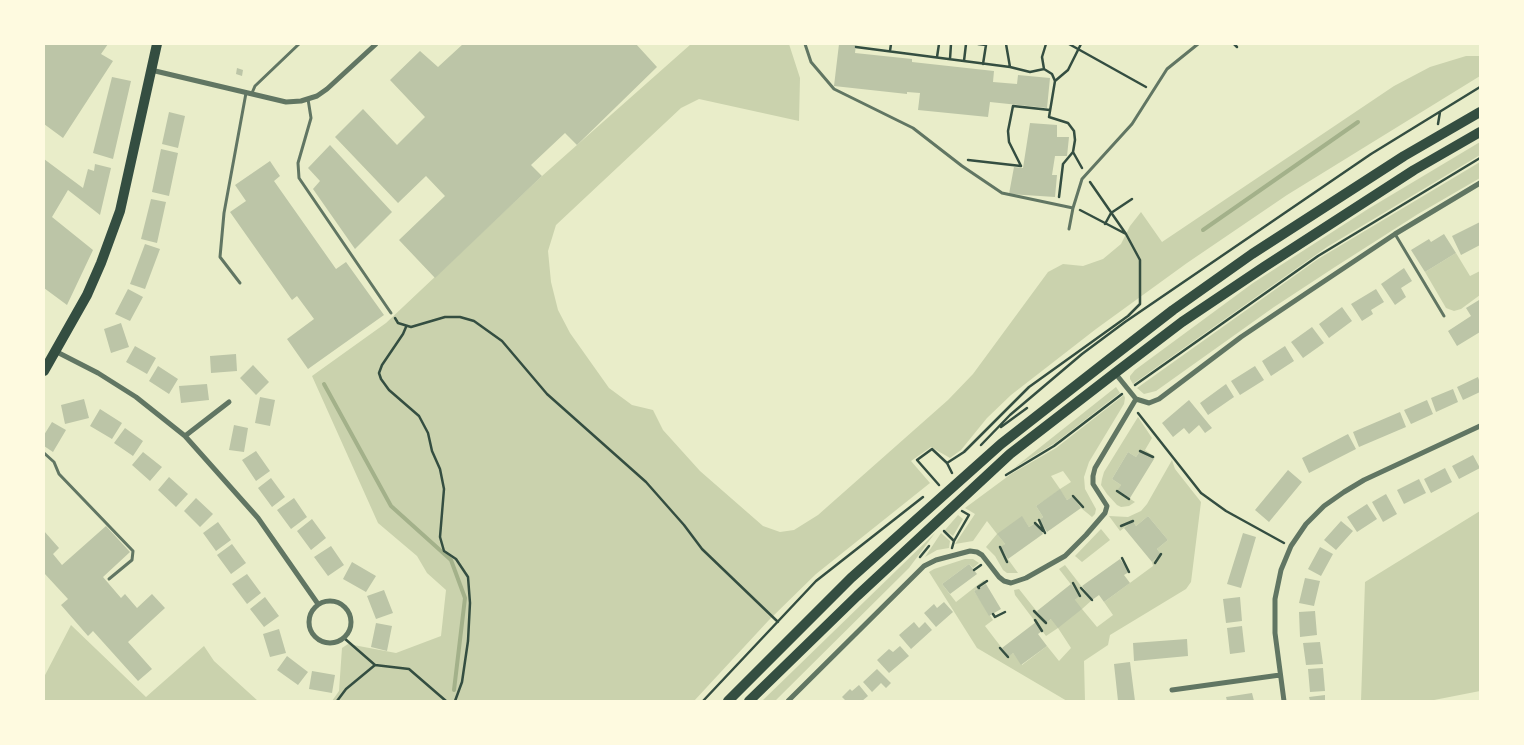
<!DOCTYPE html>
<html>
<head>
<meta charset="utf-8">
<style>
	body { margin:0 }
	#map { position:relative; width:1524px; height:745px; overflow:hidden; background:#e9edc9; font-family:Figtree,sans-serif }
	canvas { display:block }
	.frame { position:absolute; inset:0; border:45px solid #fefae0; pointer-events:none }
</style>
</head>
<body>
<div id="map">
<canvas width="1524" height="745"></canvas>
<div class="frame"></div>
</div>
<script>
const c = document.querySelector('canvas').getContext('2d');
c.lineJoin = 'round';
function paint(path, color) { c.fillStyle = color; c.fill(path, 'evenodd'); }
const toPath = rows => new Path2D(rows.map(r => 'M' + r).join(''));
function stroke(path, color, width, dash) { c.strokeStyle = color; c.lineWidth = width; c.lineCap = dash ? 'butt' : 'round'; c.setLineDash(dash || []); c.stroke(path); }
paint(toPath([
	[691,44,789,44,800,78,799,121,699,99,681,108,556,225,548,251,551,282,558,310,570,333,609,388,632,405,653,410,663,430,700,471,763,526,780,532,794,530,818,515,948,400,973,374,1048,272,1063,264,1083,266,1103,259,1121,244,1130,226,1141,212,1162,242,1394,86,1430,67,1466,56,1480,56,1480,76,1287,195,1187,263,1096,329,1011,395,987,418,961,450,950,458,931,447,911,461,930,483,816,574,769,620,694,701,332,701,339,691,342,648,348,644,396,653,441,636,446,590,427,573,417,556,378,523,312,376,386,323,542,176],
	[1480,142,1480,155,1327,247,1133,384,1130,379,1130,376,1135,370,1253,283,1368,209],
	[1480,162,1480,178,1418,214,1335,267,1274,307,1156,391,1144,394,1137,388,1318,259],
	[1456,253,1470,276,1480,271,1480,295,1461,309,1454,311,1446,308,1425,272],
	[1116,387,1120,393,1055,443,1014,468],
	[1124,395,1125,398,1124,404,1089,462,1084,477,1085,489,1096,509,1095,514,1092,517,1081,508,1073,496,1067,500,1060,490,1036,506,1043,517,1029,527,1022,517,998,535,1005,544,1000,548,1018,573,1007,573,1003,570,995,556,986,547,997,534,987,521,973,541,955,544,975,514,965,508,1011,474,1056,448],
	[1063,471,1071,482,1060,489,1051,476],
	[1138,417,1152,438,1145,450,1155,457,1154,459,1140,451,1136,457,1128,452,1112,479,1121,485,1118,491,1135,502,1129,506,1121,507,1117,505,1107,494,1101,485,1102,479,1104,472],
	[1172,460,1175,469,1201,502,1191,582,1186,589,1110,635,1108,645,1084,661,1085,701,1067,701,977,648,929,572,934,569,965,559,973,559,979,563,973,568,969,564,942,584,956,602,984,580,986,584,974,591,993,620,985,626,1008,656,1013,653,1022,665,1047,646,1059,661,1071,648,1058,628,1046,636,1015,595,1014,590,1019,589,1046,623,1080,596,1059,569,1065,565,1092,600,1082,609,1097,627,1113,615,1104,602,1153,566,1152,562,1161,554,1157,549,1168,540,1148,516,1136,526,1133,521,1120,531,1109,516,1128,517,1141,511,1147,504],
	[1480,511,1480,691,1429,701,1361,701,1365,582],
	[958,515,963,519,953,536,945,530],
	[1101,529,1110,540,1082,562,1075,556],
	[935,533,909,568,775,701,762,701],
	[941,533,950,541,949,548,937,550,925,557],
	[71,625,146,697,204,646,214,661,258,701,44,701,44,677]
]), '#cad2ad');
stroke(toPath([
	[1203,230,1358,122],
	[324,384,391,506,451,560,465,598,454,690]
]), '#a3b18a', 4);
paint(toPath([
	[44,44,108,44,101,54,113,61,63,138,44,124],
	[463,44,636,44,657,67,577,145,565,133,531,165,542,176,435,278,399,240,445,196,426,176,398,203,335,137,363,109,397,145,425,117,390,80,420,51,438,67],
	[839,44,856,44,855,53,912,59,912,62,994,71,993,82,1017,84,1018,75,1050,78,1047,108,990,102,988,117,918,110,920,93,907,92,907,94,834,86],
	[237,68,243,70,242,76,236,74],
	[112,77,131,81,113,159,93,153],
	[169,112,185,116,178,148,162,144],
	[1030,123,1057,125,1057,137,1069,137,1067,156,1055,156,1052,175,1057,175,1055,197,1009,194,1014,167,1023,168],
	[330,145,392,212,355,249,313,189,320,181,308,168],
	[161,149,178,153,169,196,152,192],
	[44,159,83,188,88,169,94,171,95,164,111,168,100,215,68,190,52,217,93,250,67,305,44,288],
	[270,161,280,176,274,181,336,269,346,262,384,315,308,369,287,339,314,319,297,296,292,300,230,212,246,201,235,185],
	[151,199,166,202,157,243,141,239],
	[1480,222,1480,245,1461,255,1452,236],
	[1444,234,1456,253,1425,272,1411,250,1429,239,1431,242],
	[145,244,160,249,145,289,130,284],
	[1404,268,1412,281,1401,288,1406,297,1395,305,1381,284],
	[128,289,143,297,130,321,115,314],
	[1376,289,1384,302,1371,310,1373,314,1362,321,1351,304],
	[1479,300,1480,332,1457,346,1448,331,1471,316,1466,308],
	[1342,307,1352,321,1329,338,1319,324],
	[121,323,129,347,111,353,104,329],
	[1312,327,1324,343,1303,358,1291,342],
	[135,346,156,358,147,374,126,362],
	[1285,346,1294,361,1271,376,1262,361],
	[236,354,237,371,211,373,210,356],
	[253,365,269,382,256,395,240,378],
	[158,366,178,379,169,394,149,381],
	[1255,366,1264,380,1240,395,1231,381],
	[1478,377,1480,383,1480,392,1463,400,1457,387],
	[207,384,209,400,181,403,179,386],
	[1226,384,1234,397,1208,415,1200,403],
	[1453,389,1458,402,1436,412,1431,398],
	[260,397,275,400,270,426,255,423],
	[84,399,89,418,65,424,61,405],
	[1189,400,1212,428,1205,433,1199,425,1189,434,1184,428,1173,437,1162,423],
	[1427,400,1433,414,1411,424,1404,410],
	[100,409,122,423,112,439,90,426],
	[1400,412,1406,427,1359,447,1353,432],
	[52,422,66,430,53,452,44,446,44,435],
	[234,425,248,428,244,452,229,450],
	[125,428,143,441,133,456,114,443],
	[1348,434,1356,449,1309,473,1302,458],
	[256,451,270,471,256,481,242,460],
	[1140,451,1154,459,1130,498,1117,491,1121,485,1112,479,1128,452,1136,457],
	[143,452,162,467,150,481,132,465],
	[1473,455,1480,468,1459,479,1452,466],
	[1445,468,1452,482,1431,493,1424,479],
	[1288,470,1302,482,1269,522,1255,510],
	[169,477,188,494,176,507,158,490],
	[271,478,285,497,272,507,258,488],
	[1419,479,1426,493,1404,504,1397,490],
	[1060,489,1067,500,1073,496,1081,508,1047,532,1039,520,1043,517,1036,506],
	[1386,494,1397,514,1383,522,1372,502],
	[196,498,213,514,200,527,184,511],
	[294,498,307,517,291,529,277,510],
	[1367,504,1377,519,1357,532,1347,517],
	[1022,516,1029,527,1035,523,1043,534,1008,559,1000,547,1005,544,997,534],
	[1148,516,1168,540,1157,549,1161,554,1152,562,1124,528,1133,521,1136,526],
	[312,519,326,538,311,550,297,531],
	[1341,521,1353,531,1336,550,1324,540],
	[218,522,231,540,216,551,203,533],
	[106,526,130,552,103,577,121,598,125,594,137,608,152,594,165,608,128,642,152,669,138,681,93,631,88,636,61,605,68,599,44,573,44,531,59,548,53,554,62,565],
	[1243,533,1256,537,1241,588,1227,584],
	[232,544,246,563,231,574,217,555],
	[331,546,344,565,328,576,314,557],
	[1320,547,1333,554,1321,576,1308,569],
	[1120,559,1129,572,1124,575,1130,583,1104,602,1099,595,1092,600,1082,586],
	[352,562,376,576,366,592,343,579],
	[969,564,977,574,950,594,942,584],
	[247,574,261,593,247,604,232,584],
	[1305,578,1320,581,1314,606,1299,603],
	[986,584,1001,609,989,616,974,591],
	[1071,584,1080,596,1075,600,1082,609,1058,628,1051,619,1046,623,1037,611],
	[384,590,393,613,376,619,367,596],
	[265,597,279,616,264,627,250,609],
	[1240,597,1242,621,1226,623,1223,599],
	[944,602,953,612,936,627,924,613,934,604,937,608],
	[1315,611,1317,635,1300,637,1299,612],
	[914,622,919,628,925,622,932,630,911,649,899,635],
	[1036,622,1042,631,1038,634,1047,646,1021,665,1013,653,1008,657,1002,648],
	[376,623,392,626,387,651,371,647],
	[1242,626,1245,652,1230,654,1227,628],
	[279,629,286,653,270,657,263,634],
	[1187,639,1188,656,1134,661,1133,643],
	[1320,642,1323,664,1306,665,1303,643],
	[900,646,909,656,889,673,877,660,889,649,893,652],
	[287,656,308,672,298,685,277,670],
	[1130,662,1135,701,1118,701,1114,664],
	[1323,668,1325,691,1310,692,1308,669],
	[877,669,891,683,886,688,881,683,872,692,863,682],
	[312,671,335,675,332,693,309,689],
	[859,685,868,696,862,701,846,701,842,697,850,689,852,691],
	[1252,693,1254,701,1227,701,1226,697],
	[1325,695,1325,701,1310,701,1309,697]
]), '#bcc5a7');
stroke(toPath([
	[978,44,986,45,983,64],
	[1006,44,1010,67,1030,72,1044,69],
	[1046,44,1042,57,1044,69,1052,74,1055,81],
	[1069,44,1146,87],
	[1234,44,1237,47],
	[856,47,1010,67],
	[890,51,891,44],
	[937,57,939,44],
	[950,59,951,44],
	[964,61,966,44],
	[1438,124,1440,112],
	[1073,152,1082,168],
	[968,160,1021,166,1009,142,1008,131,1013,106,1050,110],
	[1059,197,1063,164,1073,152,1075,140,1074,131,1068,123,1049,117,1055,81,1068,70,1081,44],
	[1080,210,1126,234],
	[1105,224,1111,213,1132,199],
	[395,318,398,323,411,327,445,317,460,317,474,321,502,341,547,394,646,482,684,525,702,549,778,622],
	[406,327,403,334,382,365,379,373,381,379,389,390,419,416,428,433,432,451,440,469,444,489,440,537,444,551,456,559,468,577,470,603,468,641,462,682,455,701],
	[1135,385,1318,256,1480,158],
	[1138,413,1201,493,1226,511,1284,543],
	[1001,427,1027,408],
	[981,445,1010,415,1082,354,1125,322,1371,154,1480,87],
	[1140,451,1153,457],
	[947,463,952,473],
	[1006,475,1054,446,1122,394],
	[939,485,917,460,932,449,947,463,964,452,1029,387,1128,316,1140,304,1140,260,1126,234,1090,182],
	[1117,491,1129,499],
	[1073,496,1083,507],
	[1039,520,1045,533],
	[1035,523,1043,531],
	[1121,526,1133,521],
	[944,531,954,541],
	[1000,547,1007,562],
	[952,548,954,541,969,515,962,511],
	[920,557,929,546],
	[1122,558,1129,572],
	[1155,563,1161,554],
	[974,570,981,565],
	[1073,583,1080,596],
	[979,588,978,587,987,581],
	[1081,588,1092,600],
	[1034,611,1046,623],
	[993,614,995,617,1005,612],
	[1035,620,1042,631],
	[344,638,375,665,409,669,446,701],
	[1000,648,1008,657],
	[337,701,346,689,375,665],
	[703,701,816,581,923,497]
]), '#344e41', 2.5);
stroke(toPath([
	[805,44,811,62,834,89,913,128,962,166,1002,193,1073,208],
	[252,93,255,86,299,44],
	[308,99,311,118,298,163,299,178,391,313],
	[1069,229,1073,208,1082,179,1132,124,1167,69,1198,44],
	[1395,234,1444,316],
	[240,283,220,257,224,213,246,93],
	[44,453,54,462,59,474,133,551,132,560,109,579]
]), '#617663', 3);
stroke(toPath([
	[151,70,286,102,301,101,317,96,327,89,376,44],
	[55,351,98,373,136,397,185,436,258,518,318,604],
	[1115,373,1136,399,1149,403,1159,399,1241,337,1311,290,1395,234,1480,183],
	[185,436,229,402],
	'309 622a21 21 0 1 1 42 0a21 21 0 1 1-42 0Z',
	[1172,690,1280,675],
	[788,701,924,566,936,560,955,555,970,551,977,552,982,555,999,577,1004,581,1011,583,1026,578,1065,556,1086,535,1105,513,1107,506,1093,484,1093,476,1095,468,1136,399],
	[1284,701,1275,633,1275,599,1281,570,1291,546,1306,524,1324,506,1344,492,1364,480,1480,426]
]), '#617663', 5);
stroke(toPath([
	[44,371,87,295,101,263,120,211,157,44]
]), '#344e41', 10);
stroke(toPath([
	[728,701,851,578,1001,444,1102,365,1173,310,1252,254,1404,156,1480,112],
	[749,701,857,596,1010,454,1115,373,1182,322,1264,267,1414,170,1480,132]
]), '#344e41', 10);
</script>
</body>
</html>
